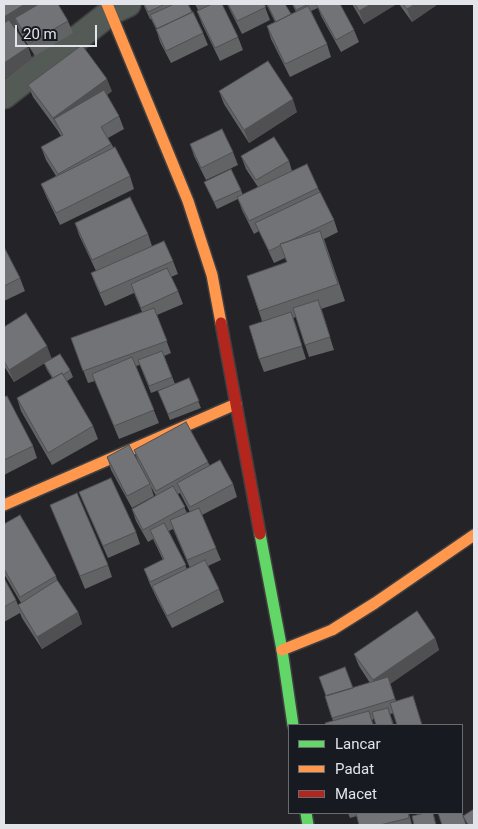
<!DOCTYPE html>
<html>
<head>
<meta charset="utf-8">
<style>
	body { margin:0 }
	#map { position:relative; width:478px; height:829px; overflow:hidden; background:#242428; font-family:Roboto,sans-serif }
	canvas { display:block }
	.frame { position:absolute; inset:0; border:5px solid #e3e4e9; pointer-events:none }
	.legend { position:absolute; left:288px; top:724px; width:175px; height:90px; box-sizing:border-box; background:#181a21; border:1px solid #696b71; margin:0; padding:6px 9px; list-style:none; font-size:15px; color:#e3e4e9 }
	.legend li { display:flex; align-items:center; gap:10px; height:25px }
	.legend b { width:25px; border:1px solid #696b71 }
	.scale { position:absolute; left:15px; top:25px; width:82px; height:22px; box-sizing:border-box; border:2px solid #e3e4e9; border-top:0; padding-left:6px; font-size:15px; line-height:18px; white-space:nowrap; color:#e3e4e9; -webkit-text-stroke:4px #181a21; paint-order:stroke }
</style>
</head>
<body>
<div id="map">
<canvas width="478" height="829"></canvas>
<div class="frame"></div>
<ul class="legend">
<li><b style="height:6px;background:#63d668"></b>Lancar</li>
<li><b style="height:6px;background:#ff974d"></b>Padat</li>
<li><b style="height:6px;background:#b3261e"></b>Macet</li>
</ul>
<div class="scale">20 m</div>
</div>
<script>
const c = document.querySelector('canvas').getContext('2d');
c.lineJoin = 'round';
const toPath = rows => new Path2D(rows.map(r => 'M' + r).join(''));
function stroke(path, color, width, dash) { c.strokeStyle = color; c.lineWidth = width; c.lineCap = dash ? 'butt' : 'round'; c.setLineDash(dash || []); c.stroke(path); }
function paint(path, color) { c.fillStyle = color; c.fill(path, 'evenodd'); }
const street = toPath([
	[4,96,111,12,128,4]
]);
const fast = toPath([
	[260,534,282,650,293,725],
	[306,813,308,825]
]);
const slow = toPath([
	[107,4,188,201,212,275,221,323],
	[4,505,236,404],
	[282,650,332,630,375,603,474,535]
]);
const jam = toPath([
	[221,323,260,534]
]);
stroke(street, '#404042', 28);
stroke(fast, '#404042', 14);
stroke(slow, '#404042', 14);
stroke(jam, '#404042', 14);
stroke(street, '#545b56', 25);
stroke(fast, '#63d668', 11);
stroke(slow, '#ff974d', 11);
stroke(jam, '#b3261e', 11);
paint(toPath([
	[4,4,68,21,73,33,35,56,19,31,17,24,14,27,28,47,32,59,4,79],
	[143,4,188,4,203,33,208,45,171,63,160,42,156,29,151,19,150,19],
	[195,4,224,4,224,5,222,5,238,37,243,50,220,61,202,24,197,11,198,10],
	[227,4,264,4,270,20,242,34],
	[266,4,285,4,291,14,296,12,292,4,340,4,354,30,359,42,341,52,321,16,318,8,311,11,327,44,331,57,290,77,271,39,267,26,275,22],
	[352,4,394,4,395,5,364,24],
	[399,4,438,4,412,22],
	[28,85,112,91,107,95,119,116,124,129,108,138,130,176,134,189,60,225,46,196,41,184,56,176,46,160,41,147,61,136,58,131,33,97],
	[219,91,297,112,249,143,224,104],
	[190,144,233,152,238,165,206,180,194,156],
	[241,156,289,161,292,171,318,188,334,220,338,232,324,239,345,301,321,309,334,350,309,357,296,317,293,318,306,359,264,372,259,359,262,321,247,276,287,262,285,258,274,263,259,231,254,234,242,210,238,199,217,209,204,182,241,190,243,195,258,187,246,169],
	[75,223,148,234,152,246,173,261,178,274,171,277,178,291,183,304,157,315,171,353,164,356,175,384,151,393,140,365,136,366,159,423,119,439,95,381,88,383,71,338,142,312,134,293,105,306,96,286,91,273,96,271,79,235],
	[4,247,20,278,25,291,4,301],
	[4,327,52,359,70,370,73,377,67,381,93,426,98,439,52,465,21,411,17,398,52,378,47,370,44,363,14,382,4,366],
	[189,378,201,408,170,420,158,391],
	[4,397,33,446,37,458,4,475],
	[134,450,208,462,210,466,233,484,237,497,202,515,221,560,208,566,219,589,224,602,172,628,157,599,149,582,144,569,163,560,153,539,148,542,136,521,132,509,156,496,138,462],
	[180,493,190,512,187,513,178,494],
	[173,529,190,568,187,569,169,531],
	[107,457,150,484,154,496,132,508,111,470],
	[79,492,136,532,140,544,108,558,84,504],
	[50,505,108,565,112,577,85,589],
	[4,524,56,576,57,580,78,612,82,624,42,649,22,618,20,613,4,622,4,578,16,600,18,605,21,603,4,574],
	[435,638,439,650,390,684,396,701,417,709,390,714,394,725,376,725,374,719,372,720,374,725,326,725,333,721,325,696,370,683,359,666,354,654],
	[348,813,409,813,412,825,359,825,357,816,350,818]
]), '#626365');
paint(toPath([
	[25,4,48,4,15,18,17,24,4,33,4,17],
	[371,4,394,4,395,5,364,24,359,11],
	[415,4,438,4,412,22,407,9],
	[28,47,32,59,4,79,4,63],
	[107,79,112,91,60,130,54,119,58,131,53,118],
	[293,99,297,112,249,143,244,130],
	[318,300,323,313,334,350,330,337],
	[291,312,296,325,306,359,302,346],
	[47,346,52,359,14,382,9,370],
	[78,612,82,624,42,649,37,637],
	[435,638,439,650,390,684,399,712,395,699,377,693,373,680]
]), '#505053');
const building = toPath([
	[4,4,25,4,4,17,4,4],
	[39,4,58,4,68,21,30,43,15,18,39,4],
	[144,4,165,4,148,12,144,4],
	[174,4,188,4,192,12,157,29,150,15,174,4],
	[212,4,222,4,238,37,215,48,197,11,212,4],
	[228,4,264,4,266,7,237,21,228,4],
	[267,4,285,4,291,14,276,22,267,4],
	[293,4,309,4,296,10,293,4],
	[316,4,340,4,354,30,336,40,316,4],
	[355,4,371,4,359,11,355,4],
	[403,4,415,4,407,9,403,4],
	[308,6,327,44,285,64,267,26,308,6],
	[193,12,203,33,166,51,156,29,193,12],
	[9,20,28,47,4,63,4,23,9,20],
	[82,45,107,79,53,118,28,85,82,45],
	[268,61,293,99,244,130,219,91,268,61],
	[104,90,119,116,101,127,111,144,58,174,41,147,63,135,54,119,104,90],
	[222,129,233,152,201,168,190,144,222,129],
	[274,137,289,161,256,180,241,156,274,137],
	[115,147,130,176,56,213,41,184,115,147],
	[307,164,318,188,249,221,237,197,307,164],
	[231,169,241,190,214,202,204,182,231,169],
	[320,192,334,220,287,242,280,244,281,245,269,251,255,223,320,192],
	[130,197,148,234,92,260,75,223,130,197],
	[320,231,338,284,259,311,247,276,287,262,280,244,320,231],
	[164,241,173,261,100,293,91,273,164,241],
	[4,247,20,278,4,286,4,247],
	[167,268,178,291,141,308,131,284,167,268],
	[318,300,330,337,305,345,293,308,318,300],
	[154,308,167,341,83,371,71,338,154,308],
	[291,312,302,346,259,359,249,326,291,312],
	[26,313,47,346,9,370,4,361,4,327,26,313],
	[162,351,172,377,149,386,138,360,162,351],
	[60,354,70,370,63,375,62,373,53,378,44,363,60,354],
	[132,357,154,410,114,426,92,374,132,357],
	[62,373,93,426,48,453,17,398,62,373],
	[189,378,199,401,168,414,158,391,189,378],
	[7,396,33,446,4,460,4,397,7,396],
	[186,422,208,462,156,491,134,450,186,422],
	[129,445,150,484,127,496,107,457,129,445],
	[220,460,233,484,190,507,177,483,220,460],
	[111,478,136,532,103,546,79,492,111,478],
	[173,486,185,507,143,530,132,509,173,486],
	[77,493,108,565,80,576,50,505,77,493],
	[199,508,216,548,187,560,170,520,199,508],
	[20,515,56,576,20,597,4,569,4,524,20,515],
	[164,523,186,565,150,582,144,569,164,559,150,530,164,523],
	[205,560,219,589,167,616,152,586,205,560],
	[4,578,16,600,4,607,4,578],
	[57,580,78,612,37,637,18,605,57,580],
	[417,611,435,638,373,680,354,654,417,611],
	[345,667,353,688,326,696,319,677,345,667],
	[388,677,395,699,332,718,325,696,388,677],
	[413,696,422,725,397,725,390,703,413,696],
	[388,708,393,725,376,725,372,712,388,708],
	[369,711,373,725,326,725,325,723,369,711],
	[474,809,474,825,468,825,463,816,474,809],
	[462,812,466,825,442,825,438,813,462,812],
	[356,813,408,813,409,818,380,825,359,825,356,813],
	[425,813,433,813,436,825,414,825,412,816,425,813]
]);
paint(building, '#727376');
stroke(building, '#505053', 1);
</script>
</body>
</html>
